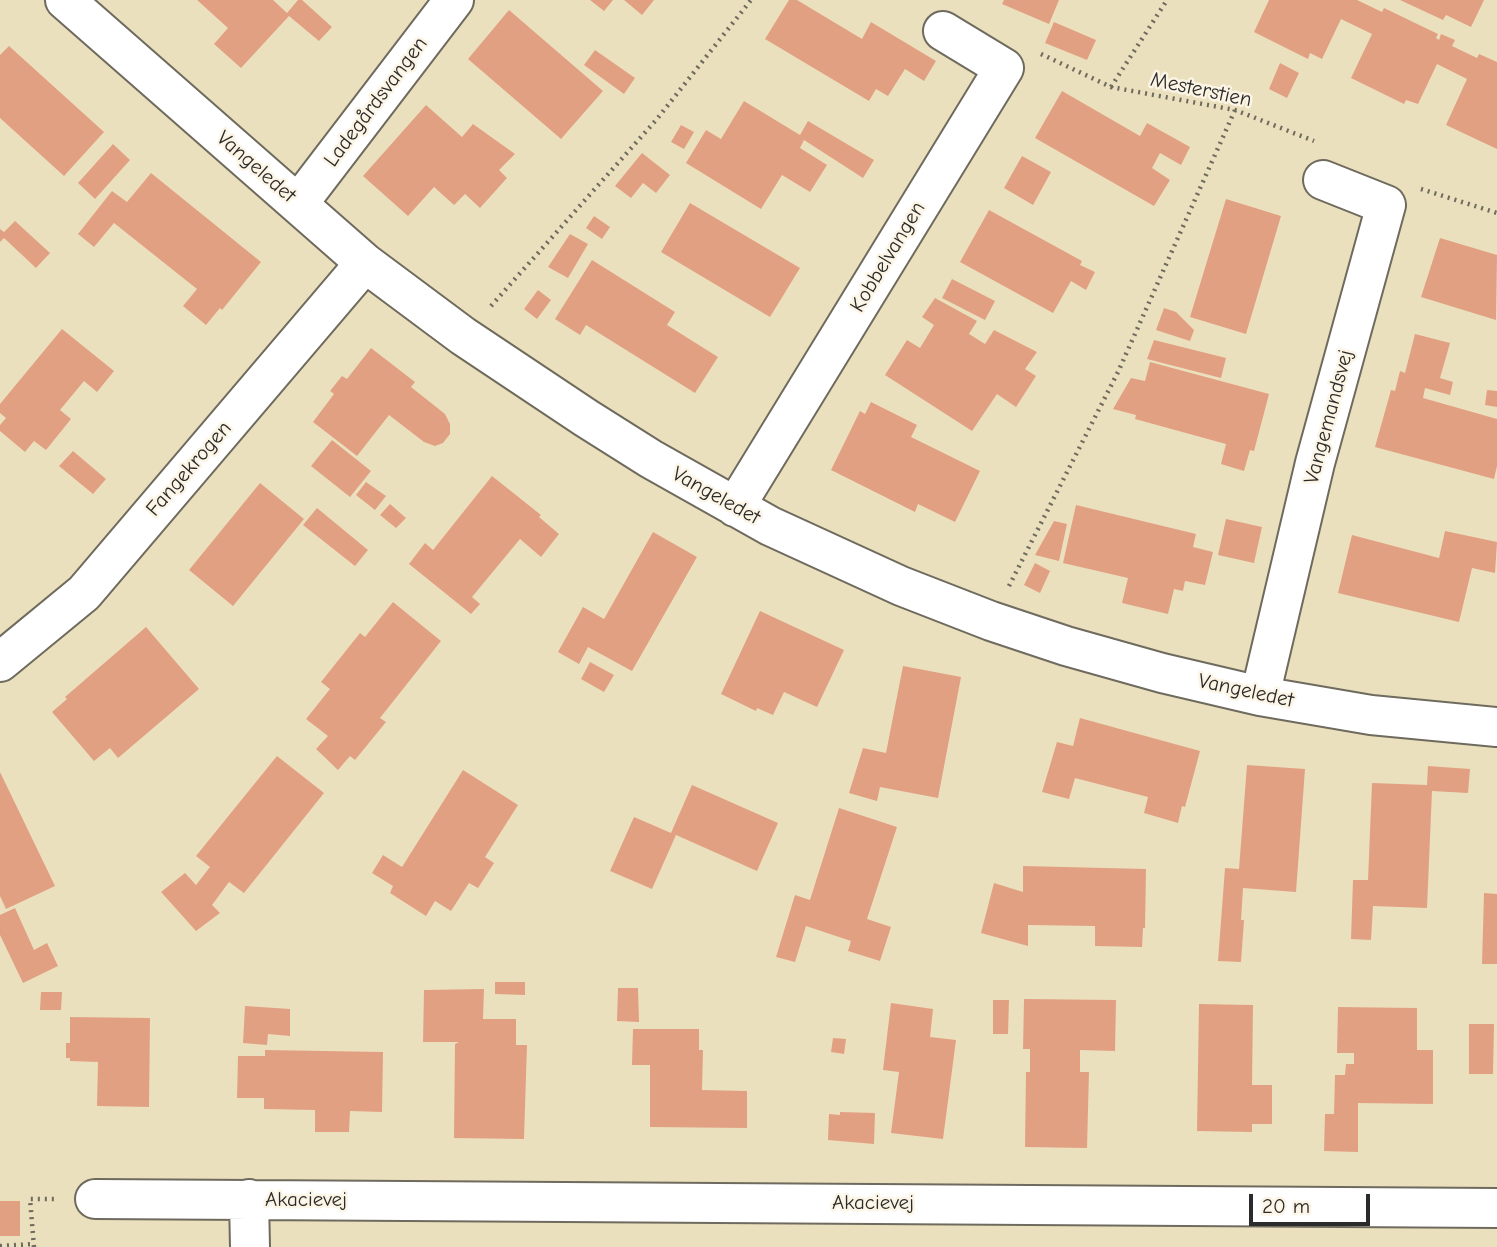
<!DOCTYPE html>
<html>
<head>
<meta charset="utf-8">
<style>
	body { margin:0 }
	#map { position:relative; width:1497px; height:1247px; overflow:hidden; background:#ebe0bd; font-family:"Comic Neue",sans-serif }
	canvas { display:block }
	.scale { position:absolute; left:1249px; top:1194px; width:121px; height:32px; box-sizing:border-box; border:4px solid #2b2b2b; border-top:0; padding-left:9px; font-size:21px; line-height:24px; white-space:nowrap; color:#2b2b2b; -webkit-text-stroke:5px #fcf5e5; paint-order:stroke }
</style>
</head>
<body>
<div id="map">
<canvas width="1497" height="1247"></canvas>
<div class="scale">20 m</div>
</div>
<script>
const c = document.querySelector('canvas').getContext('2d');
c.lineJoin = 'round';
function paint(path, color) { c.fillStyle = color; c.fill(path, 'evenodd'); }
const toPath = rows => new Path2D(rows.map(r => 'M' + r).join(''));
function stroke(path, color, width, dash) { c.strokeStyle = color; c.lineWidth = width; c.lineCap = dash ? 'butt' : 'round'; c.setLineDash(dash || []); c.stroke(path); }
function label(font, color, halo, rows, align = 'center') {
  c.font = font + ' "Comic Neue",sans-serif'; c.lineWidth = 5; c.setLineDash([]); c.textBaseline = 'middle'; c.strokeStyle = halo; c.fillStyle = color; for (const [text, x, y, turn = 0] of rows) {
    c.save(); c.translate(x, y); c.rotate((+turn || 0) * Math.PI / 180); c.textAlign = isNaN(turn) ? turn : align; if (halo) c.strokeText(text, 0, 0); c.fillText(text, 0, 0); c.restore();
  }
}
paint(toPath([
	[197,0,273,0,287,13,298,0,302,0,332,27,319,41,289,16,241,68,214,44,228,28],
	[590,0,613,0,604,11],
	[624,0,654,0,642,15],
	[789,0,797,0,862,39,871,22,936,61,924,81,905,69,888,96,876,89,869,101,765,39],
	[1004,0,1059,0,1049,24,1002,4],
	[1269,0,1357,0,1382,12,1384,8,1438,34,1436,38,1439,40,1441,34,1455,40,1452,46,1477,58,1479,54,1497,62,1497,149,1446,125,1467,79,1437,64,1418,104,1406,100,1404,104,1351,78,1372,34,1341,19,1322,59,1310,53,1308,59,1254,32],
	[1400,0,1484,0,1471,27,1446,15,1443,20],
	[509,10,603,91,561,139,468,59],
	[1054,22,1096,40,1087,60,1045,43],
	[9,46,104,132,64,176,0,118,0,55],
	[595,50,635,78,624,94,584,65],
	[1280,63,1299,73,1287,98,1269,89],
	[1062,91,1140,136,1147,123,1190,147,1181,165,1160,153,1152,168,1170,180,1154,206,1035,138],
	[744,101,800,135,808,121,874,160,863,178,804,140,800,148,827,165,810,192,782,175,761,209,686,163,706,130,721,139],
	[426,105,462,137,473,124,515,154,499,170,507,178,480,208,465,194,454,205,434,187,408,216,363,176],
	[681,125,694,132,684,149,671,142],
	[113,144,130,160,95,199,78,183],
	[642,153,670,175,656,193,643,183,631,198,615,186],
	[1022,156,1051,172,1033,205,1004,188],
	[151,173,261,262,222,310,220,308,206,325,183,306,197,289,114,223,94,247,78,234,112,191,127,202],
	[1226,199,1281,216,1246,334,1190,317],
	[690,203,800,268,770,317,661,252],
	[989,210,1082,261,1080,265,1095,272,1086,290,1071,281,1053,313,960,262],
	[594,216,610,227,602,239,586,228],
	[15,221,50,253,36,268,4,238,0,242,0,229,4,232],
	[570,234,588,244,568,278,548,267],
	[1440,238,1497,255,1496,320,1421,297],
	[592,260,675,312,667,325,718,357,695,393,586,325,580,335,555,319],
	[952,279,995,301,985,320,942,298],
	[538,290,551,300,537,319,524,309],
	[935,298,977,321,969,334,985,344,994,330,1037,352,1025,369,1036,376,1016,407,997,394,972,431,885,375,907,340,920,348,934,325,922,317],
	[1164,308,1176,312,1194,330,1190,341,1156,330],
	[62,329,114,371,97,392,84,381,60,410,71,419,46,450,34,441,25,452,0,431,0,425,6,418,0,413,0,404],
	[1415,334,1450,343,1440,378,1453,382,1450,395,1425,388,1423,398,1497,419,1497,466,1494,479,1375,447,1391,390,1395,391,1400,371,1405,373],
	[1154,340,1226,358,1221,378,1147,359],
	[371,348,415,382,411,387,445,414,450,424,450,434,443,443,435,446,424,442,389,415,357,456,313,422,334,394,330,391,342,376,347,379],
	[1150,362,1269,394,1254,451,1250,450,1244,471,1221,464,1226,444,1135,419,1136,415,1113,409,1131,378,1145,381],
	[1487,390,1497,391,1497,407,1485,405],
	[871,402,917,425,911,437,980,471,955,522,918,504,915,512,831,470,860,411,865,414],
	[332,440,371,471,350,497,311,466],
	[73,451,106,479,93,494,59,466],
	[492,476,541,515,539,517,559,534,541,557,520,539,472,597,480,604,471,614,409,564,425,543,433,550],
	[366,482,386,496,375,510,356,495],
	[260,483,304,519,233,606,189,570],
	[390,504,406,518,396,528,380,515],
	[1076,505,1196,534,1193,547,1213,552,1205,585,1185,581,1183,591,1174,589,1168,614,1122,603,1128,578,1063,563],
	[317,508,368,550,355,566,303,525],
	[1226,519,1262,527,1254,563,1218,555],
	[1054,521,1067,524,1059,561,1035,555],
	[1445,531,1497,542,1495,573,1472,568,1459,622,1338,593,1352,535,1439,558],
	[653,532,697,557,632,671,588,647,579,664,558,652,583,607,604,619],
	[1035,563,1050,571,1040,593,1024,585],
	[393,602,441,641,380,718,386,722,355,760,350,756,338,770,316,749,328,736,306,719,330,689,321,682,360,633,365,637],
	[760,611,844,650,817,707,784,692,773,715,757,708,756,711,721,694],
	[146,627,199,689,118,758,110,748,94,761,52,712,67,699,65,697],
	[590,662,614,675,604,692,581,679],
	[903,666,961,677,938,798,880,787,877,801,849,793,863,748,886,753],
	[1080,718,1200,751,1185,807,1182,806,1178,823,1144,813,1148,797,1075,778,1069,799,1042,792,1057,742,1073,746],
	[277,756,324,793,244,893,229,882,212,905,220,913,196,931,161,892,185,873,196,885,210,867,196,856],
	[1247,765,1305,769,1296,892,1243,888,1241,920,1244,920,1241,962,1218,961,1225,868,1239,869],
	[1428,766,1470,769,1468,793,1432,791,1427,908,1373,906,1371,940,1351,939,1353,880,1368,880,1372,783,1427,785],
	[463,770,518,805,485,857,494,863,478,888,469,883,451,911,435,901,426,916,390,893,393,886,372,873,383,855,402,867],
	[0,772,55,886,6,909,0,896],
	[692,785,778,823,757,871,676,835,652,889,610,871,634,817,671,833],
	[839,808,897,827,867,919,891,927,880,961,848,951,851,941,806,926,795,962,776,957,795,895,810,900],
	[1023,866,1146,869,1145,928,1143,928,1142,947,1095,946,1095,926,1028,925,1028,946,981,933,994,883,1023,892],
	[1484,893,1497,894,1497,964,1482,964],
	[15,908,34,950,47,943,58,966,23,983,0,935,0,915],
	[495,982,525,982,525,995,495,994],
	[618,988,638,988,639,1022,617,1021],
	[484,989,483,1019,516,1019,516,1045,527,1045,524,1139,454,1138,455,1044,459,1042,423,1042,424,990],
	[41,992,62,992,61,1010,40,1010],
	[1024,999,1116,1000,1115,1051,1080,1050,1080,1072,1089,1072,1087,1148,1025,1147,1026,1072,1030,1072,1030,1049,1023,1049],
	[993,1000,1009,1000,1008,1034,993,1034],
	[891,1003,933,1009,930,1037,956,1040,943,1139,891,1133,899,1072,883,1070],
	[1199,1004,1253,1005,1252,1085,1272,1085,1272,1124,1252,1124,1252,1132,1197,1131],
	[245,1006,290,1009,290,1036,268,1034,267,1045,243,1043],
	[1338,1007,1417,1008,1417,1050,1433,1050,1433,1104,1358,1103,1358,1152,1324,1151,1325,1114,1334,1114,1335,1075,1345,1075,1346,1064,1354,1064,1354,1053,1337,1053],
	[70,1017,150,1018,149,1107,97,1106,98,1062,70,1061,70,1058,66,1058,66,1043,70,1043],
	[1469,1024,1494,1024,1493,1074,1469,1074],
	[633,1029,699,1029,699,1050,703,1050,702,1090,747,1091,747,1128,650,1127,650,1065,632,1065],
	[833,1038,846,1039,844,1054,831,1052],
	[265,1050,383,1052,382,1112,350,1111,349,1132,315,1132,315,1110,264,1109,264,1098,237,1098,238,1056,265,1056],
	[840,1112,875,1113,874,1144,828,1140,829,1114,840,1115],
	[0,1201,20,1201,20,1236,0,1236]
]), '#e2a083');
const minor = toPath([
	[65,0,365,263,463,336,586,418,651,459,770,526,901,586,991,621,1066,646,1162,673,1260,696,1371,715,1497,727],
	[298,204,454,0],
	[735,507,1004,68,943,31],
	[0,662,84,593,365,263],
	[1260,696,1315,463,1386,205,1323,180],
	[95,1199,1497,1208],
	[249,1199,250,1247]
]);
stroke(minor, '#6e6a5e', 42);
stroke(toPath([
	[1041,54,1111,87,1235,110,1314,141],
	[1111,87,1167,0],
	[1421,189,1497,213],
	[491,306,657,119,751,0],
	[1009,586,1118,372,1235,110],
	[0,1246,34,1244],
	[34,1247,30,1199,55,1199]
]), '#6e6a5e', 4.5, [2, 5]);
stroke(minor, '#fff', 38);
label('21px', '#2b2b2b', '#fcf5e5', [
	["Mesterstien",1201,90,12],
	["Ladegårdsvangen",376,102,-53],
	["Vangeledet",256,167,41],
	["Kobbelvangen",888,257,-59],
	["Vangemandsvej",1329,417,-75],
	["Fangekrogen",189,469,-49],
	["Vangeledet",716,496,29],
	["Vangeledet",1246,691,12],
	["Akacievej",306,1200],
	["Akacievej",873,1203]
]);
</script>
</body>
</html>
